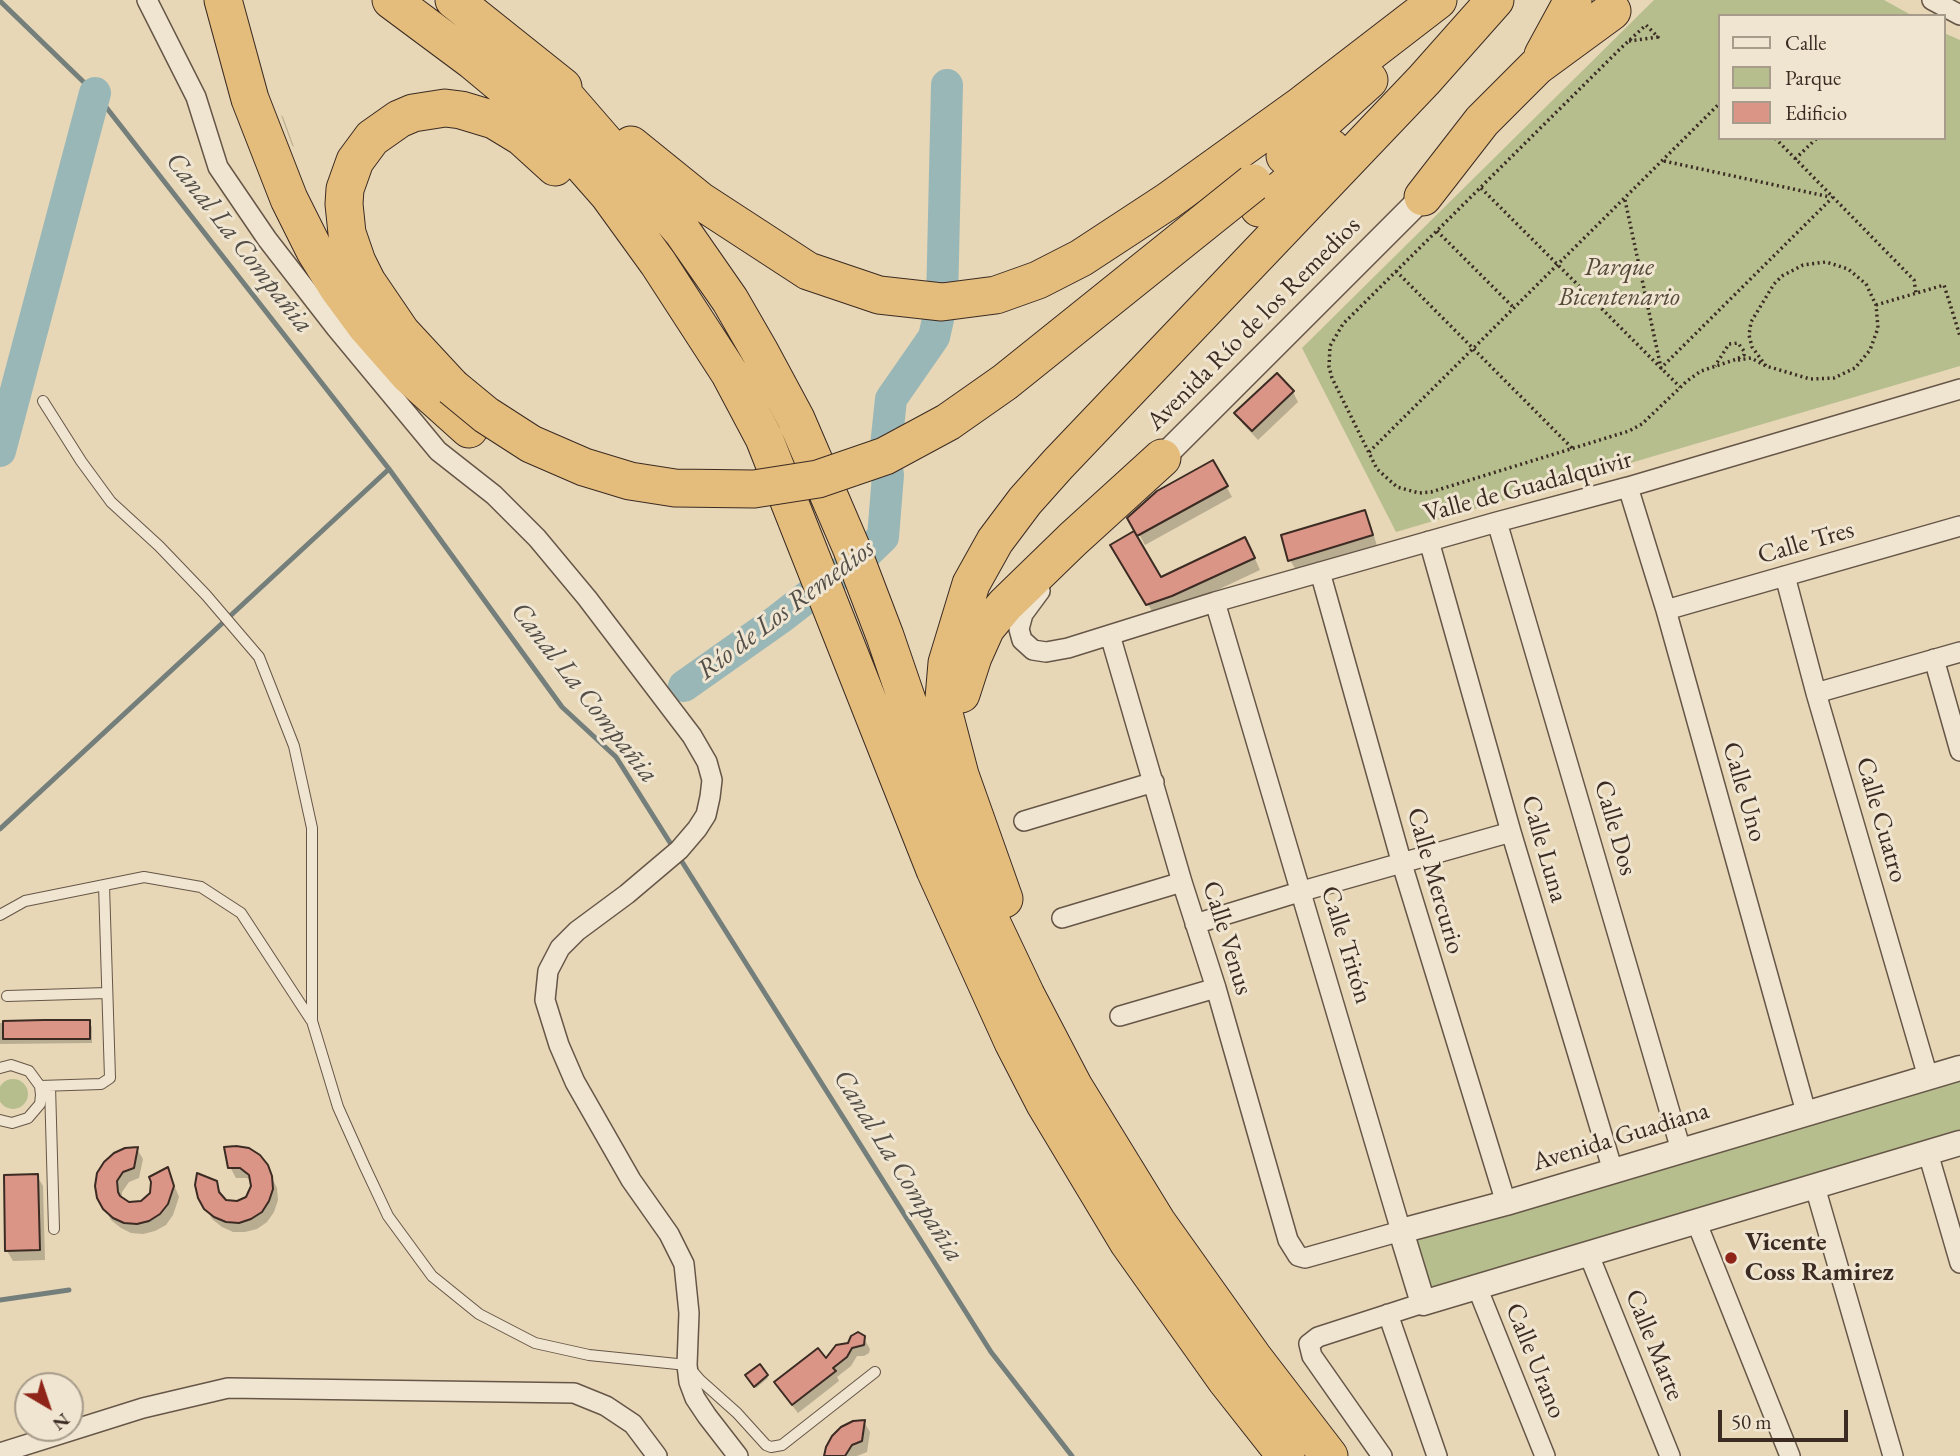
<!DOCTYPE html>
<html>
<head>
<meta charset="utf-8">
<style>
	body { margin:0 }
	#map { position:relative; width:1960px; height:1456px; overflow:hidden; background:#e7d7b6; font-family:"EB Garamond",serif }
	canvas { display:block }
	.legend { position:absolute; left:1718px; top:14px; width:228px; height:126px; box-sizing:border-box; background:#efe5d0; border:2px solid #a79b8b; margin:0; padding:9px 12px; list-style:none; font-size:21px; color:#3b2b23 }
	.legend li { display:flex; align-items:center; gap:14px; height:35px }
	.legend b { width:35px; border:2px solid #a79b8b }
	.north { position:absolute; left:14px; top:1372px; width:70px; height:70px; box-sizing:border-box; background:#efe5d0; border:2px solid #a79b8b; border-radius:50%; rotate:141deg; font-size:19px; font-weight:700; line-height:28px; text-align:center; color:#3b2b23 }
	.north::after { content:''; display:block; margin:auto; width:24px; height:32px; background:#8f2418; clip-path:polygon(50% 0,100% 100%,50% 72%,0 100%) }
	.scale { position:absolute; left:1718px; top:1410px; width:130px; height:32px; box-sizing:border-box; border:4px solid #3b2b23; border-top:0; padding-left:9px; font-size:21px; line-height:24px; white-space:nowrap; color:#3b2b23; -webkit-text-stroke:5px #efe5d0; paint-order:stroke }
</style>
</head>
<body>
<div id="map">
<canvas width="1960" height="1456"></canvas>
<ul class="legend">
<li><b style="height:9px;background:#efe5d0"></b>Calle</li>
<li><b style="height:19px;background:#b6be8e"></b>Parque</li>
<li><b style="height:19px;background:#db9587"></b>Edificio</li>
</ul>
<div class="north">N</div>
<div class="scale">50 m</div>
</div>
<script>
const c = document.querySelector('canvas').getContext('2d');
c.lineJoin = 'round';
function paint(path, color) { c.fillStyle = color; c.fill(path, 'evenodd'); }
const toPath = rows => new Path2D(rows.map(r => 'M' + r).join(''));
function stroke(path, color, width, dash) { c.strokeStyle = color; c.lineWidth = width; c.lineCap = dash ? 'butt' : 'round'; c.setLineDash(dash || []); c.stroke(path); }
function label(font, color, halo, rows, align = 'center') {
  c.font = font + ' "EB Garamond",serif'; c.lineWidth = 6; c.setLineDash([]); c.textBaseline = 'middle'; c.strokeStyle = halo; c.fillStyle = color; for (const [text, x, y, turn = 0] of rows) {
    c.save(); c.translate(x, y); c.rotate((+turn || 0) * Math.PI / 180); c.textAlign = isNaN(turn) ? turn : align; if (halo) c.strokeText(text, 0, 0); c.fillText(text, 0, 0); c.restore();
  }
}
paint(toPath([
	[1654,0,1884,0,1913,16,1720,16,1720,138,1944,138,1944,33,1960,40,1960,366,1396,532,1302,348],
	[1960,1078,1960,1136,1431,1290,1416,1237],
	'-2 1094a15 15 0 1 1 30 0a15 15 0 1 1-30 0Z'
]), '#b6be8e');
paint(toPath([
	[281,115,283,117,294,147,292,145],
	[1293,392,1298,402,1258,440,1242,423,1237,413],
	[1213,462,1232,497,1145,545,1130,518],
	[1364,512,1370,522,1377,546,1296,570,1290,560],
	[1112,545,1160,579,1252,552,1260,570,1179,608,1155,616],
	[89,1022,92,1027,92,1043,0,1044,0,1023],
	[137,1149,143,1159,139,1178,129,1182,122,1192,122,1200,129,1204,142,1203,151,1194,168,1170,179,1197,173,1215,166,1225,155,1231,143,1234,131,1233,121,1228,111,1220,99,1198],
	[266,1166,277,1188,278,1200,274,1212,267,1222,257,1229,245,1232,233,1232,222,1227,212,1219,200,1197,216,1182,225,1201,242,1202,251,1193,252,1182,247,1178,236,1178,230,1167],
	[37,1176,43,1186,45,1260,13,1261,7,1251],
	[862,1335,870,1349,869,1353,864,1356,857,1356,851,1366,837,1377,839,1381,798,1413,781,1391],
	[759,1366,768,1378,756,1388,747,1376],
	[864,1422,870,1432,867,1452,857,1456,826,1456]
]), '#0003');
stroke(toPath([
	[0,1,95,93,389,469,562,707,616,757,674,849],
	[0,829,389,469],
	[679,857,991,1352,1072,1456],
	[0,1300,69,1290]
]), '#747f7c', 5);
stroke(toPath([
	[0,451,95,93],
	[684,686,779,619,824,584,857,562,883,537,888,475,885,456,891,399,934,337,942,302,947,85]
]), '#9ab7b7', 32);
const building = toPath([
	[1277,373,1294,391,1252,431,1234,413,1277,373],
	[1213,460,1228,486,1137,536,1127,518,1157,491,1213,460],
	[1365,510,1373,535,1288,561,1281,535,1365,510],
	[1134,531,1161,577,1245,537,1255,558,1172,596,1146,605,1110,545,1134,531],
	[44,1020,90,1020,90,1039,3,1039,3,1021,44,1020],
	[236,1146,249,1148,260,1155,268,1165,272,1176,273,1189,269,1201,262,1212,251,1219,239,1223,226,1222,214,1217,204,1209,198,1198,195,1185,197,1173,217,1181,219,1192,226,1200,237,1201,246,1197,251,1186,249,1175,240,1168,228,1168,224,1147,236,1146],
	[138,1147,134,1168,123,1172,117,1181,118,1192,120,1196,129,1202,141,1201,150,1193,151,1182,149,1177,168,1167,174,1186,168,1204,160,1214,149,1221,137,1224,124,1223,113,1218,103,1209,97,1198,95,1186,97,1173,104,1162,114,1153,125,1148,138,1147],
	[38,1174,40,1250,5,1251,4,1175,38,1174],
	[858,1332,865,1336,864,1345,852,1348,847,1357,833,1368,836,1371,792,1405,774,1382,818,1348,826,1358,836,1345,848,1343,851,1336,858,1332],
	[760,1364,768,1375,754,1387,745,1375,760,1364],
	[865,1420,862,1441,852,1445,845,1456,824,1456,826,1447,832,1436,841,1427,853,1421,865,1420]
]);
paint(building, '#db9587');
stroke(building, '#3b2b23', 2);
const service = toPath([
	[43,401,81,461,111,502,159,546,206,595,259,657,294,746,312,828,312,1021,338,1107,364,1165,388,1216,432,1276,479,1314,535,1343,589,1355,687,1365,700,1380,737,1413,766,1445,771,1447,782,1445,875,1372],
	[0,915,25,901,144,877,201,887,241,913,311,1020],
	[7,996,107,993],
	[0,1068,11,1065,29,1071,40,1086,41,1095,40,1104,28,1118,12,1123,0,1120],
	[40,1086,101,1084,110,1078,104,885],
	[50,1086,54,1229]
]);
const minor = toPath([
	[147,0,196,97,218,167,267,239,336,328,438,451,494,495,537,538,587,598,692,736,707,762,712,780,710,797,706,815,697,829,679,850,627,894,577,931,560,948,548,971,545,1000,559,1045,575,1082,631,1180,669,1234,684,1264,689,1313,687,1365,689,1382,695,1398,707,1416,738,1456],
	[1932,0,1960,15],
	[1628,487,1666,610,1806,1112],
	[1497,522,1681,1150],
	[1429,541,1511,832,1613,1171],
	[1320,572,1402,864,1506,1203],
	[1785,576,1816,693,1928,1077],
	[1040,591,1023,614,1019,629,1022,640,1033,650,1046,652,1068,648,1215,602,1497,522,1628,487,1960,389],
	[1666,610,1960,526],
	[1110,635,1182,882,1216,988,1288,1240,1298,1256,1305,1258,1401,1231,1215,602],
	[1934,659,1960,751],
	[1816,693,1960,652],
	[1024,821,1154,782],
	[1062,918,1182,882],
	[1195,924,1299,892,1511,832],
	[1120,1016,1216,988],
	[1928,1153,1960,1263],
	[1815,1187,1893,1456],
	[1696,1221,1790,1456],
	[1589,1255,1670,1456],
	[1477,1287,1545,1456],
	[1388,1314,1437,1456],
	[0,1453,143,1408,228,1388,574,1393,606,1406,633,1424,657,1456],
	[1382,1456,1312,1356,1309,1344,1318,1337,1423,1303]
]);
const tertiary = toPath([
	[1162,458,1434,186],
	[1960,1068,1506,1203,1401,1231,1423,1303,1960,1143]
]);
const motorway = toPath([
	[223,0,250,99,289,199,315,251,338,288,366,326,409,375,469,429],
	[391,0,473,61,521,101,564,144,608,194,658,263,730,374,764,438,935,870,1013,1042,1045,1104,1128,1242,1226,1380,1286,1456],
	[454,0,563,87],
	[1543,55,1573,0],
	[544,72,682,231,730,300,760,352,796,419,851,547,885,636,961,858,1026,995,1074,1087,1157,1222,1253,1357,1329,1456],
	[631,145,699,200,808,271,879,295,942,302,996,295,1038,280,1081,258,1168,201,1303,104,1438,0],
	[1285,156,1369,80],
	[1423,197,1482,121,1537,66,1612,11],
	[1259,208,1331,148],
	[452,387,401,332,367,282,357,262,347,233,344,204,345,189,355,161,372,138,399,119,413,113,445,108,461,110,494,120,522,137,555,167],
	[961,694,973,657,986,628,1005,605,1073,539,1162,458],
	[1004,899,960,775,943,710,947,663,971,584,995,541,1025,501,1058,464,1424,80,1495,0]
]);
stroke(service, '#665648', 12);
stroke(minor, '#665648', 22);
stroke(tertiary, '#665648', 27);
stroke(motorway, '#3b2b23', 39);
stroke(toPath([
	[1629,41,1658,37,1646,25,1621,48,1343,324,1330,346,1329,367,1332,378,1377,469,1397,487,1419,493,1431,492,1629,431,1642,424,1687,381,1701,371,1737,359,1744,355,1744,351,1738,343,1729,344,1715,366],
	[1775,138,1914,280,1916,293],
	[1795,159,1817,138],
	[1664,161,1830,197],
	[1481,188,1680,387],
	[1625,200,1661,368,1833,197],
	[1437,231,1514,308],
	[1396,271,1572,448],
	[1876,305,1944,285,1960,336],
	[1738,360,1751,358,1766,366,1810,379,1834,378,1855,368,1870,350,1878,328,1876,305,1866,284,1848,269,1826,262,1803,265,1782,276,1774,284,1751,322,1749,335,1752,347,1766,366],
	[1369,452,1720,103]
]), '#3b2b23', 3.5, [2, 3.5]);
stroke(service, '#efe5d0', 10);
stroke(minor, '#efe5d0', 19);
stroke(tertiary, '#efe5d0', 24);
stroke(motorway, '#e4bc7b', 37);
const motorwayBridge = toPath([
	[452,387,486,415,531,444,584,467,630,481,675,488,754,489,818,479,885,456,948,422,1005,382,1253,183]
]);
stroke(motorwayBridge, '#3b2b23', 39, []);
stroke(motorwayBridge, '#e4bc7b', 37);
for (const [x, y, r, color] of [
	[1731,1258,7,"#8f2418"]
]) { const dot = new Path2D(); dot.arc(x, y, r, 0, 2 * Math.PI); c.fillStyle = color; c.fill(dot); stroke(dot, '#efe5d0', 2.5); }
label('italic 26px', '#544838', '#efe5d0', [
	["Parque",1619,268],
	["Bicentenario",1619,298]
]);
label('26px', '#3b2b23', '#efe5d0', [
	["Avenida Río de los Remedios",1254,324,-45],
	["Valle de Guadalquivir",1528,487,-15],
	["Calle Tres",1806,543,-16],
	["Calle Uno",1744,792,74],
	["Calle Cuatro",1881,820,74],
	["Calle Dos",1615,828,74],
	["Calle Luna",1544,849,74],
	["Calle Mercurio",1435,881,74],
	["Calle Venus",1227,938,73],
	["Calle Tritón",1346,945,73],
	["Avenida Guadiana",1621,1137,-17],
	["Calle Marte",1654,1345,68],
	["Calle Urano",1535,1361,68]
]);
label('bold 26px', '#3b2b23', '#efe5d0', [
	["Vicente",1745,1243],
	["Coss Ramirez",1745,1273]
], 'left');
label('italic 28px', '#534e48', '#efe5d0', [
	["Canal La Compañia",239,243,52],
	["Río de Los Remedios",786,610,-37],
	["Canal La Compañia",584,693,52],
	["Canal La Compañia",898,1166,58]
]);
</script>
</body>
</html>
